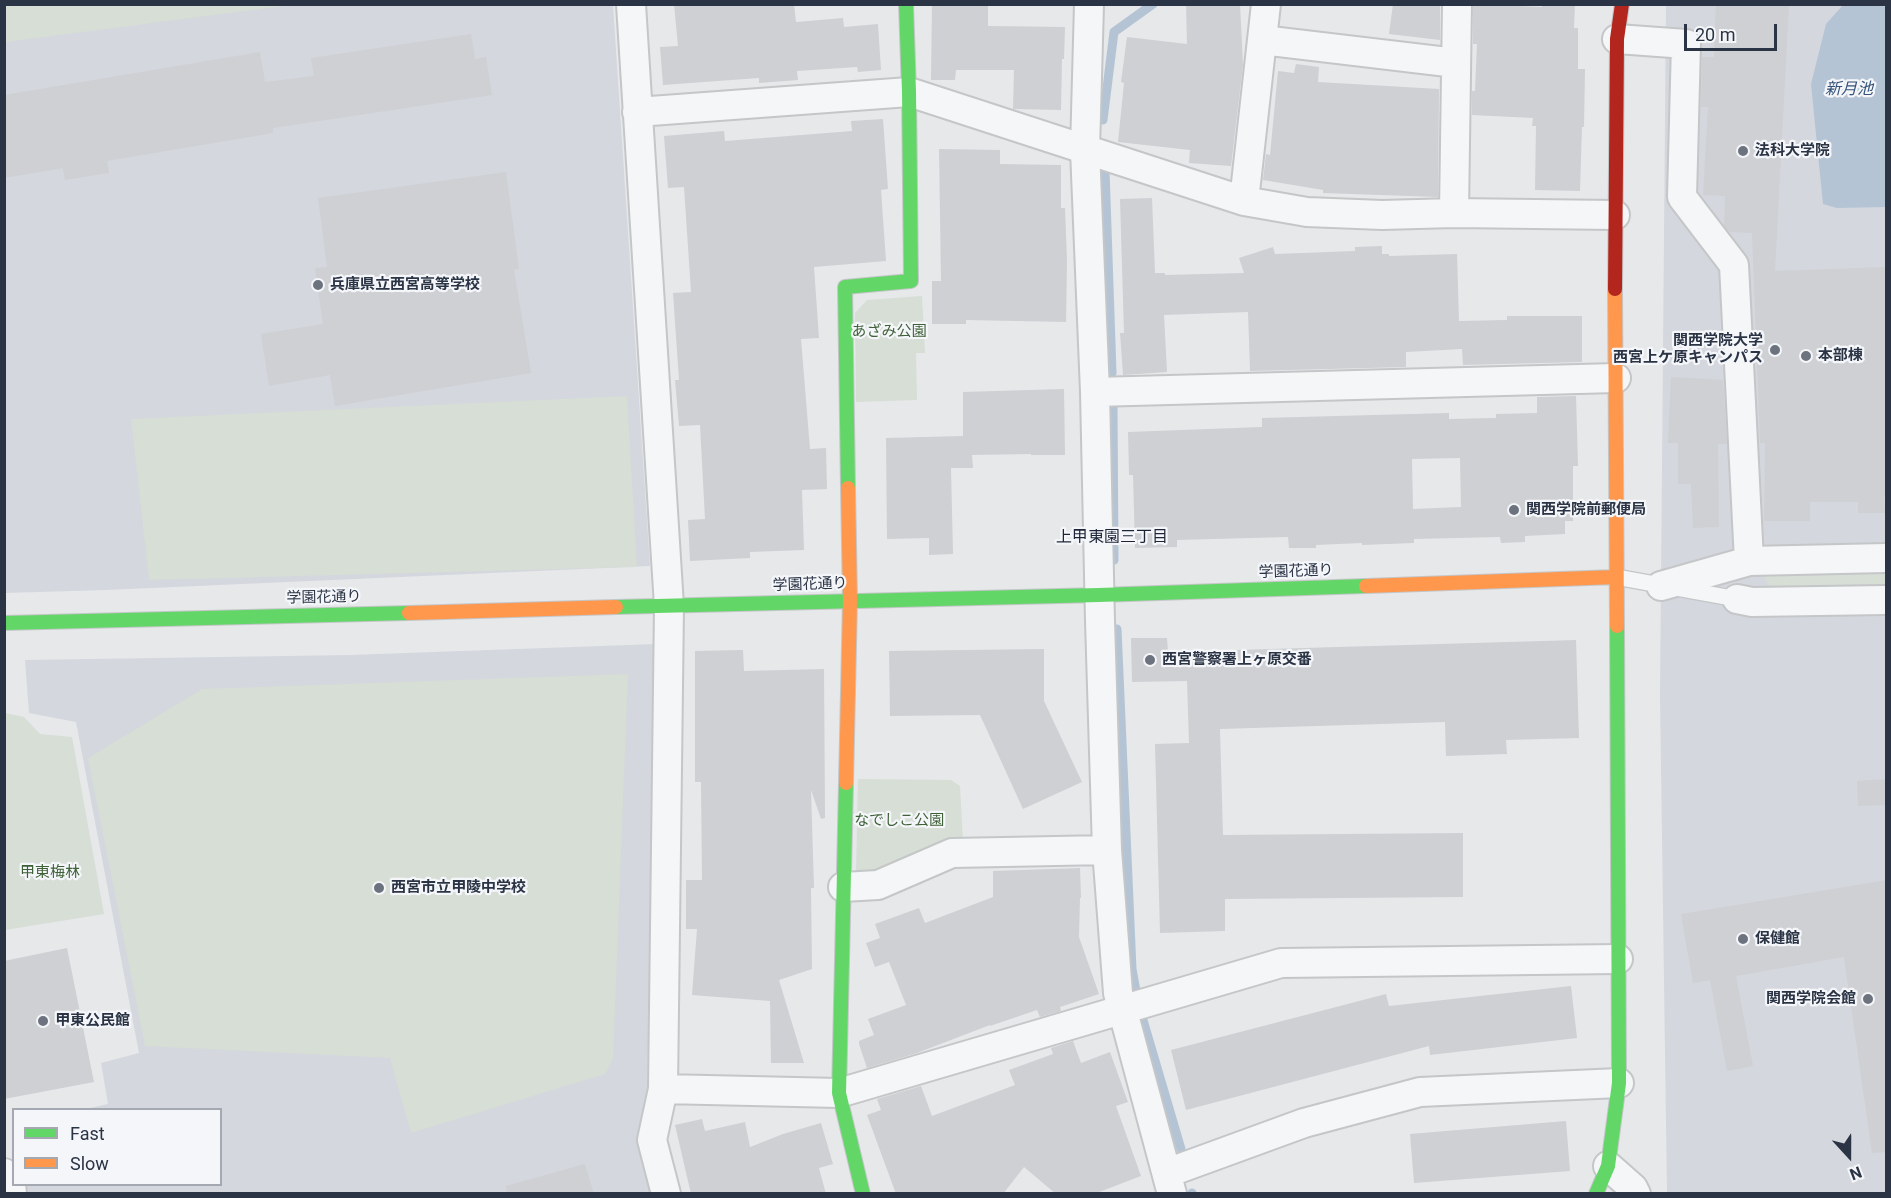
<!DOCTYPE html>
<html>
<head>
<meta charset="utf-8">
<style>
	body { margin:0 }
	#map { position:relative; width:1891px; height:1198px; overflow:hidden; background:#e6e8ea; font-family:Roboto,sans-serif }
	canvas { display:block }
	.frame { position:absolute; inset:0; border:6px solid #2b3445; pointer-events:none }
	.legend { position:absolute; left:12px; top:1108px; width:210px; height:78px; box-sizing:border-box; background:#f4f6f9; border:2px solid #a4a8b1; margin:0; padding:8px 10px; list-style:none; font-size:18px; color:#2b3445 }
	.legend li { display:flex; align-items:center; gap:12px; height:30px }
	.legend b { width:30px; border:2px solid #a4a8b1 }
	.north { position:absolute; left:1819px; top:1126px; width:60px; height:60px; -webkit-text-stroke:4px #f4f6f9; paint-order:stroke; rotate:159deg; font-size:16px; font-weight:700; line-height:24px; text-align:center; color:#2b3445 }
	.north::after { content:''; display:block; margin:auto; width:21px; height:27px; background:#2b3445; clip-path:polygon(50% 0,100% 100%,50% 72%,0 100%) }
	.scale { position:absolute; left:1684px; top:24px; width:93px; height:27px; box-sizing:border-box; border:3px solid #2b3445; border-top:0; padding-left:8px; font-size:18px; line-height:21px; white-space:nowrap; color:#2b3445; -webkit-text-stroke:4px #f4f6f9; paint-order:stroke }
</style>
</head>
<body>
<div id="map">
<canvas width="1891" height="1198"></canvas>
<div class="frame"></div>
<ul class="legend">
<li><b style="height:8px;background:#63d668"></b>Fast</li>
<li><b style="height:8px;background:#ff974d"></b>Slow</li>
</ul>
<div class="north">N</div>
<div class="scale">20 m</div>
</div>
<script>
const c = document.querySelector('canvas').getContext('2d');
c.lineJoin = 'round';
function paint(path, color) { c.fillStyle = color; c.fill(path, 'evenodd'); }
const toPath = rows => new Path2D(rows.map(r => 'M' + r).join(''));
function stroke(path, color, width, dash) { c.strokeStyle = color; c.lineWidth = width; c.lineCap = dash ? 'butt' : 'round'; c.setLineDash(dash || []); c.stroke(path); }
function label(font, color, halo, rows, align = 'center') {
  c.font = font + ' Roboto,"Noto Sans JP",sans-serif'; c.lineWidth = 4.5; c.setLineDash([]); c.textBaseline = 'middle'; c.strokeStyle = halo; c.fillStyle = color; for (const [text, x, y, turn = 0] of rows) {
    c.save(); c.translate(x, y); c.rotate((+turn || 0) * Math.PI / 180); c.textAlign = isNaN(turn) ? turn : align; if (halo) c.strokeText(text, 0, 0); c.fillText(text, 0, 0); c.restore();
  }
}
paint(toPath([
	[4,5,613,5,650,566,106,590,5,593],
	[1666,5,1886,5,1886,1193,1667,1193,1660,696],
	[657,644,647,1090,638,1140,652,1193,28,1193,26,1185,220,1184,220,1110,86,1109,108,1104,101,1063,139,1053,76,722,29,713,25,660,351,655]
]), '#d4d7dd');
paint(toPath([
	[5,4,292,4,292,5,5,42],
	[922,296,925,353,916,353,917,400,856,402,855,313,867,300],
	[627,396,637,567,149,580,131,419],
	[1886,565,1886,585,1778,588,1768,585,1764,576,1768,570],
	[628,674,613,1058,605,1074,411,1133,390,1058,145,1046,88,758,202,689],
	[5,713,24,717,40,734,72,737,104,914,5,930],
	[858,779,951,780,960,786,963,843,880,875,856,873]
]), '#d6ded6');
paint(toPath([
	[1847,4,1878,5,1886,7,1886,207,1837,208,1823,204,1811,84,1826,24,1843,5]
]), '#b4c4d5');
stroke(toPath([
	[1103,120,1114,32,1153,4],
	[1105,170,1112,373],
	[1113,405,1114,560],
	[1117,629,1132,969,1136,991],
	[1143,1020,1181,1149],
	[1192,1193,1192,1194]
]), '#b4c4d5', 9);
paint(toPath([
	[674,4,794,4,796,22,843,18,844,27,878,24,881,70,858,72,857,67,797,71,798,80,759,83,759,78,663,85,660,47,678,46],
	[932,4,988,4,988,26,1065,27,1064,59,1062,59,1061,110,1013,109,1014,70,956,70,955,80,931,80],
	[1186,4,1240,4,1243,65,1231,166,1189,163,1190,150,1118,142,1124,83,1121,82,1127,37,1187,44],
	[1393,4,1440,4,1440,40,1389,34],
	[1473,4,1542,7,1542,4,1575,4,1574,28,1578,28,1578,69,1585,69,1584,127,1582,127,1580,191,1535,190,1536,126,1532,126,1533,118,1472,115,1472,91,1475,91,1477,44,1473,44],
	[1716,4,1789,4,1775,271,1887,267,1887,496,1884,496,1885,513,1858,513,1858,502,1810,502,1810,521,1764,521,1765,443,1760,443,1752,233,1729,232,1724,225,1725,196,1703,195,1708,107,1701,107,1702,57,1714,57],
	[471,34,475,59,486,57,492,95,273,128,273,133,107,161,109,173,65,180,63,168,4,178,4,95,260,52,265,82,314,76,311,58],
	[1296,64,1319,67,1318,82,1439,89,1438,197,1323,193,1323,190,1263,180,1266,154,1270,155,1278,71,1294,73],
	[883,119,888,189,881,190,886,261,814,267,819,338,801,339,810,449,826,448,827,489,802,490,804,550,750,552,750,558,690,561,688,520,705,519,700,425,679,426,675,380,679,380,673,293,691,292,684,187,668,188,664,136,724,131,725,141,852,131,851,121],
	[939,149,1000,150,1000,164,1061,165,1061,208,1065,208,1067,261,1066,322,966,320,966,324,932,324,932,281,941,281],
	[506,172,519,269,514,270,531,373,335,406,330,375,269,386,261,334,323,324,315,268,327,267,318,198],
	[1152,198,1155,273,1165,273,1165,275,1244,273,1239,258,1273,247,1275,254,1355,251,1355,247,1382,246,1382,254,1389,254,1389,256,1457,254,1459,321,1507,320,1507,316,1582,316,1582,362,1463,365,1462,349,1406,352,1406,367,1250,371,1248,312,1164,315,1167,372,1123,375,1120,333,1124,333,1120,199],
	[1671,377,1723,380,1727,444,1718,444,1719,527,1693,528,1691,484,1678,484,1678,443,1668,443],
	[1064,389,1065,455,1031,455,1031,454,972,455,973,468,951,468,953,554,929,555,929,538,887,539,886,438,963,436,963,392],
	[1576,396,1578,466,1573,466,1573,521,1565,521,1565,534,1525,536,1525,542,1501,543,1500,537,1414,539,1414,543,1362,545,1362,543,1316,545,1316,548,1289,548,1288,537,1177,540,1177,547,1135,548,1133,475,1129,475,1128,432,1262,427,1262,418,1449,413,1449,419,1496,418,1496,414,1537,413,1537,397],
	[1460,458,1461,507,1413,509,1412,459],
	[1131,638,1167,638,1168,652,1576,640,1579,738,1506,740,1507,754,1446,756,1445,722,1220,729,1223,835,1463,833,1463,897,1225,899,1225,931,1160,933,1155,744,1189,743,1187,681,1132,682],
	[1044,649,1044,701,1082,782,1023,809,980,715,890,716,889,651],
	[743,650,744,671,824,669,825,818,821,819,811,790,814,888,811,888,812,969,779,980,804,1063,771,1063,770,1001,692,995,697,929,686,929,686,880,702,880,701,782,695,782,695,651],
	[1887,779,1887,805,1858,806,1857,781],
	[1080,868,1081,898,1080,898,1079,937,1099,994,1060,1007,1061,1011,1040,1017,1037,1010,990,1026,990,1025,917,1053,867,1068,859,1044,859,1041,874,1035,868,1019,906,1005,889,962,875,967,866,943,880,938,875,924,919,908,925,923,993,897,993,871],
	[1887,880,1887,1152,1872,1153,1844,957,1736,976,1753,1066,1727,1071,1710,980,1693,983,1681,914],
	[67,948,94,1082,4,1099,4,961],
	[1571,986,1577,1038,1430,1055,1429,1046,1186,1110,1171,1050,1386,994,1389,1006],
	[1073,1041,1081,1063,1110,1052,1128,1102,1116,1106,1141,1176,1094,1194,1056,1194,1024,1167,1003,1194,896,1194,867,1115,881,1110,877,1099,921,1086,932,1116,1015,1085,1009,1070,1053,1054,1051,1048],
	[702,1119,705,1131,745,1122,750,1147,783,1134,821,1123,833,1164,819,1168,826,1194,691,1194,675,1125],
	[1566,1121,1570,1171,1414,1183,1410,1134],
	[585,1164,594,1194,507,1194,506,1186]
]), '#ced0d3');
const lane = toPath([
	[1616,577,1737,599]
]);
const street = toPath([
	[631,4,669,606,663,1089,652,1140,666,1194],
	[1089,4,1085,150,1095,392,1100,621,1107,850,1118,993,1172,1194],
	[1617,39,1686,44,1682,197,1734,265,1749,561],
	[1262,40,1456,63],
	[637,112,909,92,1244,201,1307,212,1382,215,1454,213,1615,215],
	[1244,201,1266,4],
	[1454,213,1457,4],
	[1095,392,1616,378],
	[1661,586,1749,561,1886,558],
	[1737,599,1752,602,1886,600],
	[843,887,878,885,952,853,1107,850],
	[663,1089,839,1093,1281,963,1618,959],
	[1608,1166,1633,1188,1636,1194],
	[4,1173,11,1184,12,1194],
	[1167,1173,1304,1123,1420,1092,1619,1083]
]);
const fast = toPath([
	[848,488,845,287,911,281,909,92,906,4],
	[616,607,1099,595,1366,586],
	[4,623,409,613],
	[846,783,839,1093,863,1194],
	[1596,1194,1608,1166,1619,1083,1617,626]
]);
const slow = toPath([
	[1615,289,1617,626],
	[1366,586,1616,577],
	[409,613,616,607],
	[846,783,850,600,848,488]
]);
const jam = toPath([
	[1615,289,1617,39,1622,4]
]);
stroke(lane, '#c4c6c8', 18);
stroke(street, '#c4c6c8', 32);
stroke(fast, '#c4c6c8', 16);
stroke(slow, '#c4c6c8', 16);
stroke(jam, '#c4c6c8', 16);
stroke(lane, '#f5f6f7', 15);
stroke(street, '#f5f6f7', 28);
stroke(fast, '#63d668', 14);
stroke(slow, '#ff974d', 14);
stroke(jam, '#b3261e', 14);
for (const [x, y, r, color] of [
	[1743,151,6,"#6c737f"],
	[318,285,6,"#6c737f"],
	[1775,350,6,"#6c737f"],
	[1806,356,6,"#6c737f"],
	[1514,510,6,"#6c737f"],
	[1150,660,6,"#6c737f"],
	[379,888,6,"#6c737f"],
	[1743,939,6,"#6c737f"],
	[1868,999,6,"#6c737f"],
	[43,1021,6,"#6c737f"]
]) { const dot = new Path2D(); dot.arc(x, y, r, 0, 2 * Math.PI); c.fillStyle = color; c.fill(dot); stroke(dot, '#f4f6f9', 2); }
label('bold 15px', '#2b3445', '#f4f6f9', [
	["法科大学院",1755,151],
	["兵庫県立西宮高等学校",330,285],
	["関西学院大学",1763,341,"right"],
	["西宮上ケ原キャンパス",1763,358,"right"],
	["本部棟",1818,356],
	["関西学院前郵便局",1526,510],
	["西宮警察署上ヶ原交番",1162,660],
	["西宮市立甲陵中学校",391,888],
	["保健館",1755,939],
	["関西学院会館",1856,999,"right"],
	["甲東公民館",55,1021]
], 'left');
label('15px', '#3f6138', '#f4f6f9', [
	["あざみ公園",889,332],
	["なでしこ公園",899,821],
	["甲東梅林",50,873]
]);
label('15px', '#2b3445', '#f4f6f9', [
	["学園花通り",1296,572,-2],
	["学園花通り",810,585,-2],
	["学園花通り",324,598,-1]
]);
label('italic 16px', '#34527a', '#f4f6f9', [
	["新月池",1849,90]
]);
label('16px', '#1d2536', '#f4f6f9', [
	["上甲東園三丁目",1112,538]
]);
</script>
</body>
</html>
